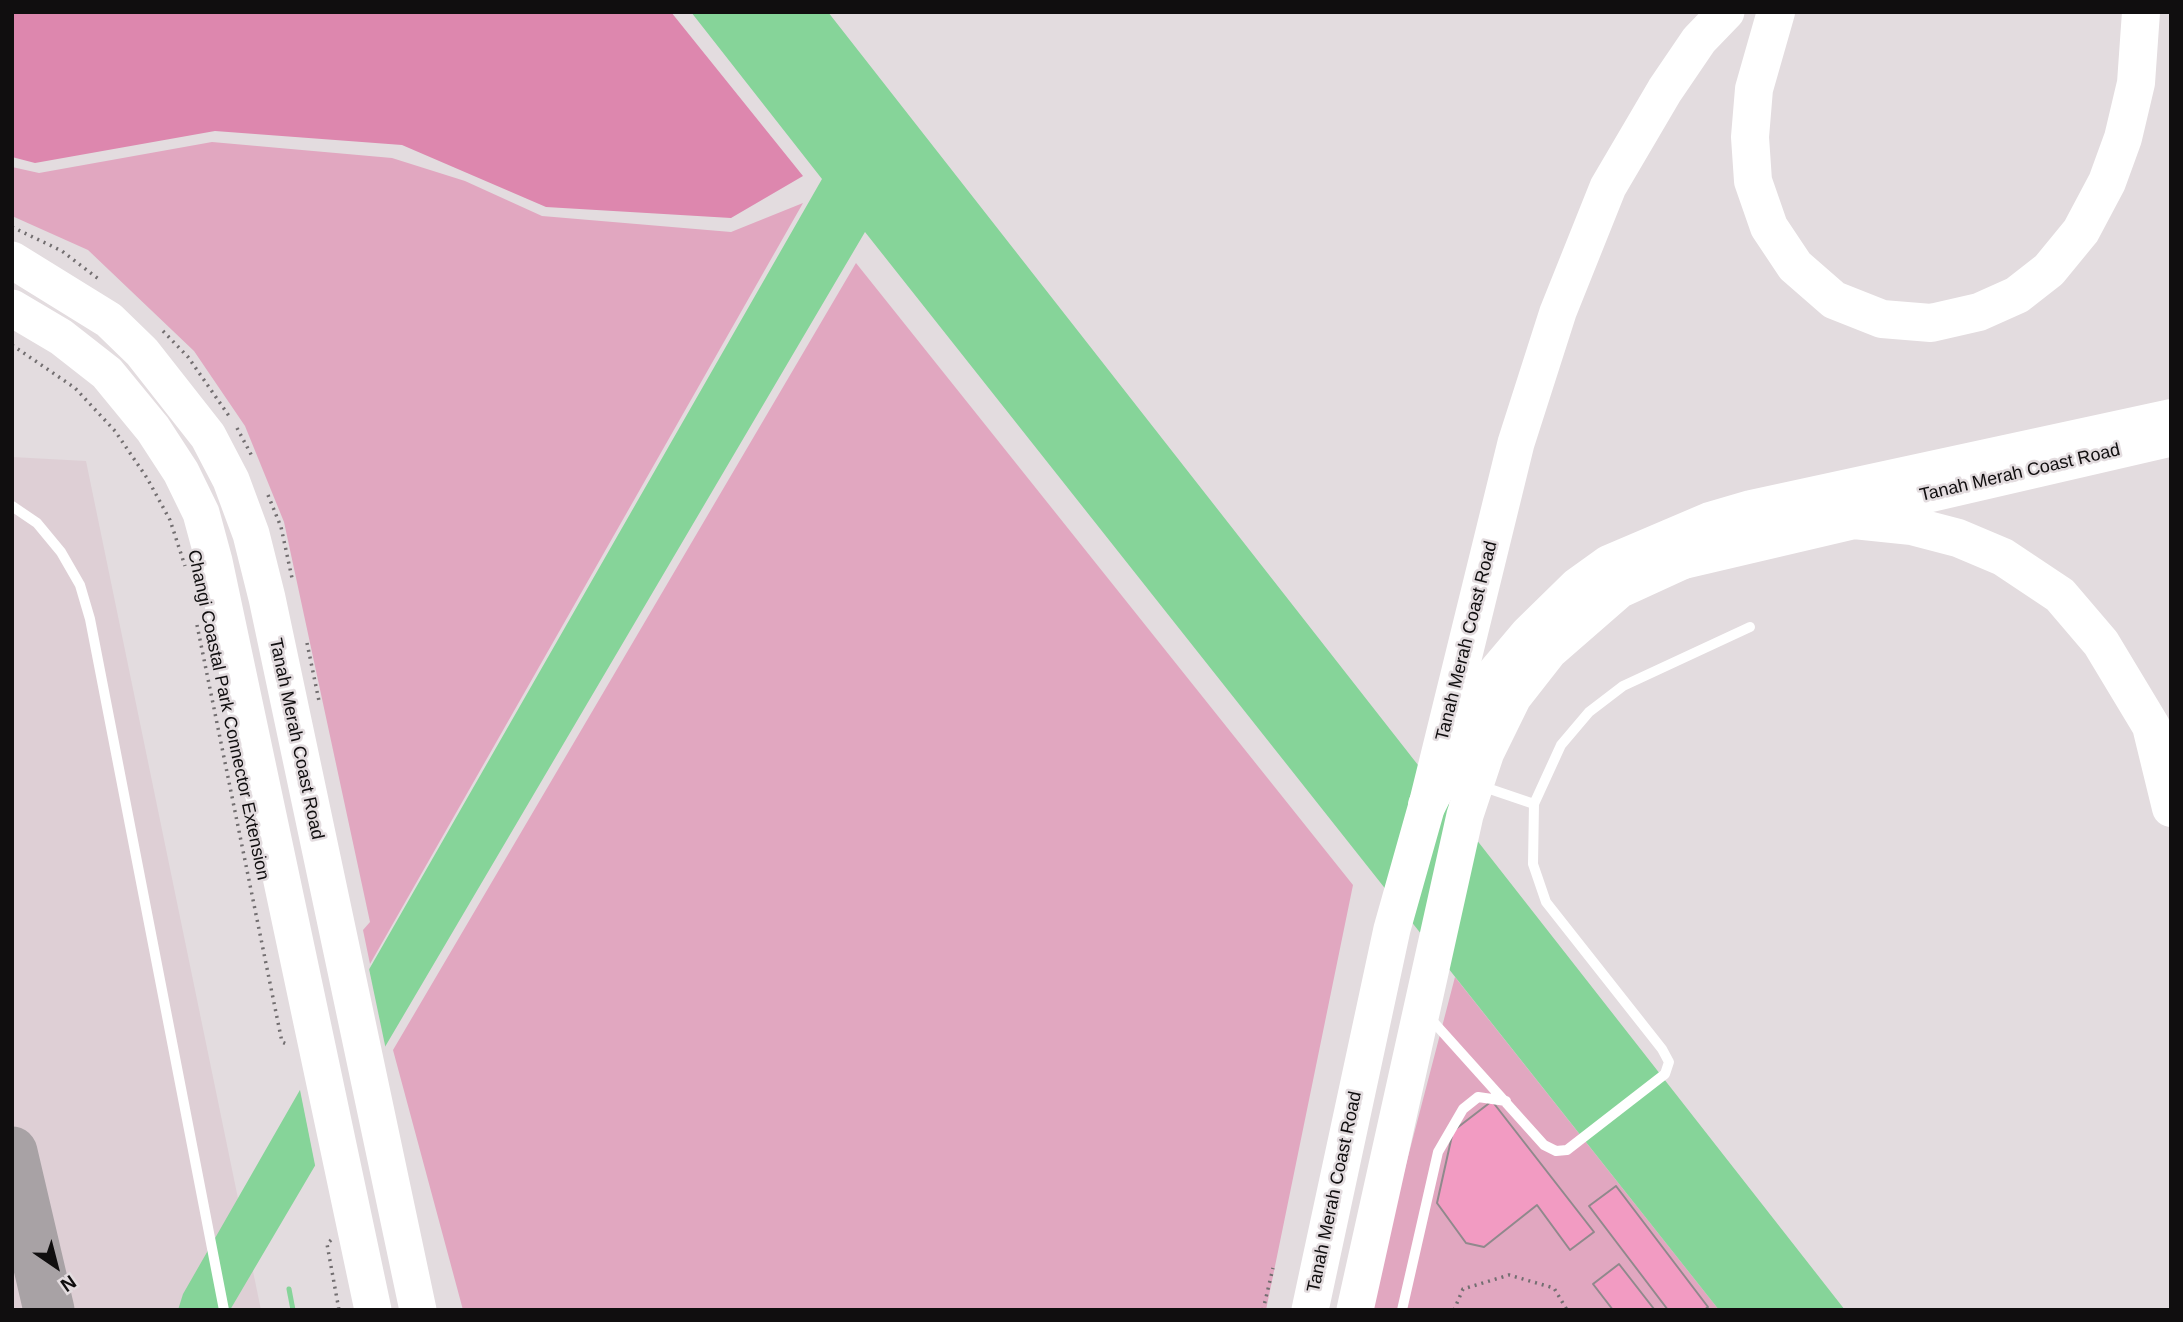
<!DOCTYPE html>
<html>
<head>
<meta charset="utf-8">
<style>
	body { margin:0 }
	#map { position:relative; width:2183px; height:1322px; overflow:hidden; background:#e3dcdf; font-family:Helvetica,sans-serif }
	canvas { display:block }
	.frame { position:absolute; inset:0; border:14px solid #100e0f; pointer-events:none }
	.north { position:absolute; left:21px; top:1231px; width:70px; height:70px; -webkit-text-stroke:5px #e3dcdf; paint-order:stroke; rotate:145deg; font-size:19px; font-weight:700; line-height:28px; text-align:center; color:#100e0f }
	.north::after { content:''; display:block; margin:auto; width:24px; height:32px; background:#100e0f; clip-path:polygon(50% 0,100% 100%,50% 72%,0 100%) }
</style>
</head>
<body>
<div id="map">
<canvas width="2183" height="1322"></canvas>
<div class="frame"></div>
<div class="north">N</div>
</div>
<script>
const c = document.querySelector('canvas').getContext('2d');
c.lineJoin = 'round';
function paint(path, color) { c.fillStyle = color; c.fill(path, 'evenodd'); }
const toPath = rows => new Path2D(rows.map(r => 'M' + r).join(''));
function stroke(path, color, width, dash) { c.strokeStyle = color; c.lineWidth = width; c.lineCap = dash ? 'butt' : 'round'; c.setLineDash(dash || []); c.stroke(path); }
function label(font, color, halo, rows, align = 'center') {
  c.font = font + ' Helvetica,sans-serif'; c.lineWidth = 5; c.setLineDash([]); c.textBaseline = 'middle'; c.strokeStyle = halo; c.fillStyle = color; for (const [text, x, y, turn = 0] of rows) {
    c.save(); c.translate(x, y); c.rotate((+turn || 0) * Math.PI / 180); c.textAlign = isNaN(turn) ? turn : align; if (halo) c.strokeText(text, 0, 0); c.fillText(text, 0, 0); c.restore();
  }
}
paint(toPath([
	[12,457,86,461,261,1310,12,1310]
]), '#decfd5');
paint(toPath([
	[212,142,392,158,465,181,542,216,731,232,803,203,370,964,363,930,370,922,284,522,245,426,194,351,88,250,12,216,12,167,39,173],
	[856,263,1353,885,1266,1310,463,1310,393,1050],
	[1455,977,1719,1310,1368,1310]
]), '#e1a7c0');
paint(toPath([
	[12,12,671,12,803,176,731,218,546,207,402,145,215,131,35,163,12,157]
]), '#dd87ae');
paint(toPath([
	[691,12,828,12,1845,1310,1719,1310,865,232,230,1310,178,1310,183,1294,822,179]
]), '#86d499');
paint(toPath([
	[368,964,386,1050,316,1170,299,1085]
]), '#e3dcdf');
stroke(toPath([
	[289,1289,293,1310]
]), '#86d499', 5);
stroke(toPath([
	[12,1152,49,1310]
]), '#a8a2a5', 51);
const building = toPath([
	[1492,1101,1594,1232,1570,1250,1537,1205,1484,1247,1466,1243,1437,1203,1453,1131,1492,1101],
	[1616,1186,1708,1307,1704,1310,1668,1310,1589,1206,1616,1186],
	[1619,1264,1654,1309,1653,1310,1613,1310,1593,1284,1619,1264]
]);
paint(building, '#f29bc2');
stroke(building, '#90898c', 2);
stroke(toPath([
	[12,227,62,251,100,280],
	[163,331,188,357,229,416],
	[12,345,75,388,115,431,147,478,170,520,185,566],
	[237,428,253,458],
	[268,495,281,527,292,578],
	[197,625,282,1042,289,1045],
	[307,643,319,701],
	[331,1240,327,1244,339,1310],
	[1263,1310,1273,1268],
	[1454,1310,1463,1289,1509,1275,1554,1288,1567,1310]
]), '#726e70', 3.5, [2, 5]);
stroke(toPath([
	[12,506,37,523,61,552,80,585,90,619,224,1310],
	[1481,786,1534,804],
	[1429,1017,1544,1145,1556,1151,1567,1150,1665,1074,1669,1062,1662,1049,1546,902,1533,864,1534,804,1561,745,1589,712,1623,686,1750,627],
	[1402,1310,1438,1152,1463,1109,1478,1097,1506,1101]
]), '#fff', 10);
stroke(toPath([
	[12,260,109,320,142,352,208,436,231,480,251,534,267,598,418,1310],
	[12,308,61,337,107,373,153,429,181,472,201,513,214,561,373,1310],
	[1838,515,2171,438],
	[1310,1310,1392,929,1427,805,1516,443,1558,312,1608,187,1665,90,1699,40,1726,12],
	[1355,1310,1465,815,1486,752,1513,697,1549,651,1619,590,1704,551]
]), '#fff', 37);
stroke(toPath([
	[1776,12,1754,89,1750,137,1753,181,1769,227,1795,266,1834,300,1882,319,1931,323,1979,312,2017,295,2049,270,2081,231,2107,182,2123,138,2136,83,2141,12],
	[1675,562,1854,520,1912,526,1958,538,2003,557,2060,595,2101,643,2151,726,2171,808],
	[1427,805,1491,679,1529,634,1577,587,1609,564,1710,521,1751,509,2171,418]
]), '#fff', 38);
label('18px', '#100e0f', '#e3dcdf', [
	["Tanah Merah Coast Road",2020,473,-13],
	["Tanah Merah Coast Road",1467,641,-76],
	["Changi Coastal Park Connector Extension",228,715,78],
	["Tanah Merah Coast Road",296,739,78],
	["Tanah Merah Coast Road",1335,1192,-78]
]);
</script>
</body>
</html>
